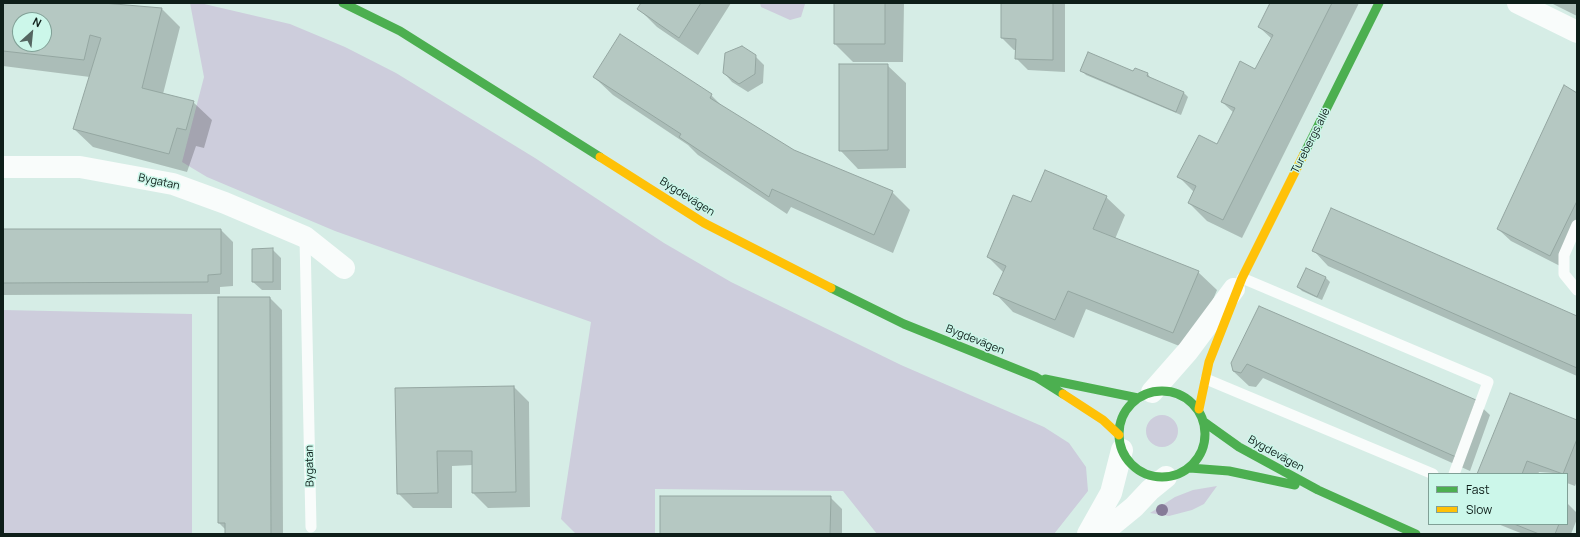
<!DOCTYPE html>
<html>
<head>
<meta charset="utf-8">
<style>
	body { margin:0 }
	#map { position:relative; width:1580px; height:537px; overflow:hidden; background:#d6ede6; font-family:Manrope,sans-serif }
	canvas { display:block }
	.frame { position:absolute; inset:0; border:4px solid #0e1e19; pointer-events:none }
	.legend { position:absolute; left:1428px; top:473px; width:140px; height:52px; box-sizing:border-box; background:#ccf7ea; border:1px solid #80a096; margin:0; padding:5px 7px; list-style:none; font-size:12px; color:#0e1e19 }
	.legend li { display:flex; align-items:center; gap:8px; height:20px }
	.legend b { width:20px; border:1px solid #80a096 }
	.north { position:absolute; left:12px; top:12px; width:40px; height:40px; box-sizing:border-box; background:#ccf7ea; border:1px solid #80a096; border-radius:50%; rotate:27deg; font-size:11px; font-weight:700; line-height:16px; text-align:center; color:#0e1e19 }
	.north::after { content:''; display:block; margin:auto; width:14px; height:18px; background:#546661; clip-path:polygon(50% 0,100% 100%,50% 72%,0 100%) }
</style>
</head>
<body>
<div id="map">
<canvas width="1580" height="537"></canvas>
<div class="frame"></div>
<ul class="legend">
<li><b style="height:5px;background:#4caf50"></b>Fast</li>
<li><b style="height:5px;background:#ffc107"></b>Slow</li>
</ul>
<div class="north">N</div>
</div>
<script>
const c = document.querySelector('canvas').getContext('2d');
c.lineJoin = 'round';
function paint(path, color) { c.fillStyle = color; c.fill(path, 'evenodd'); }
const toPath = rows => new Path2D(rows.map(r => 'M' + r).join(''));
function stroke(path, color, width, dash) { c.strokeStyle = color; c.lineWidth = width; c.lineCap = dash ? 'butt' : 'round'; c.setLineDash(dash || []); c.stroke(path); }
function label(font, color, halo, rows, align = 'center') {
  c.font = font + ' Manrope,sans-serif'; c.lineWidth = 3; c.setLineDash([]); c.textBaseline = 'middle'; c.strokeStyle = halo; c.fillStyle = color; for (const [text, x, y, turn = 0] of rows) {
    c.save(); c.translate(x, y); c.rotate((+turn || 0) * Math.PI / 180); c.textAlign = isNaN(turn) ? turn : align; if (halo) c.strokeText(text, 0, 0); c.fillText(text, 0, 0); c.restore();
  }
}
paint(toPath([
	[190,3,200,3,290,24,345,47,396,73,535,158,664,243,731,282,901,365,1044,427,1069,443,1086,467,1088,491,1054,534,877,534,843,491,655,489,655,534,576,534,561,519,591,322,335,231,207,177,182,162,204,77],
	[760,3,805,3,805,4,801,17,790,20,761,7],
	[3,310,192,314,192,534,3,534],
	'1146 431a16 16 0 1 1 32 0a16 16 0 1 1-32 0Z',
	[1217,486,1204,504,1192,510,1169,516,1150,513,1175,497,1193,490]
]), '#cdcddc');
paint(toPath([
	[3,3,91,3,162,9,180,27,163,94,193,102,212,120,204,148,196,146,187,172,93,147,74,129,90,77,3,66],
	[20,20,44,20,44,44,20,44],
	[642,3,731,3,698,55,657,27,639,9],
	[835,3,904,3,903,62,853,62,835,44],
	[1002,3,1065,3,1065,72,1028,70,1016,58,1016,50,1014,50,1002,38],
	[1271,3,1359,3,1242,238,1207,221,1189,203,1194,192,1179,177,1218,145,1234,113,1222,102,1256,70,1272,39,1259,27],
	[1551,3,1577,3,1577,16],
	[755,56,764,65,763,83,748,92,732,82,724,73],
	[887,65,906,83,906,168,858,169,840,150],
	[1135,69,1148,74,1151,79,1184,93,1188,97,1181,115,1086,75,1082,71,1134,72],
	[594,77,711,95,724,108,794,151,892,192,910,210,893,253,791,207,787,214,698,155,688,145,613,95],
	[1577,94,1577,237,1562,267,1511,241,1498,229],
	[1106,197,1125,215,1115,239,1198,272,1217,290,1192,351,1086,309,1074,338,1013,312,995,293,1004,273,988,257,1032,203],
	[3,230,221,230,233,242,233,286,220,287,220,294,3,295],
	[272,249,281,258,281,290,262,290,253,282],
	[1314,251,1577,317,1577,376,1328,266],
	[1306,269,1326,278,1330,282,1322,300,1302,291,1298,287],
	[270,298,282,310,283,534,226,534,226,530,219,523],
	[1260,307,1475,401,1490,415,1470,471,1263,378,1256,387,1249,386,1233,371],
	[514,387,529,402,530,507,488,508,473,493,473,465,452,466,452,508,413,508,398,493,396,389],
	[1577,421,1577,481,1575,486,1567,483,1567,474,1539,472,1538,474,1478,474],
	[830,497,842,509,842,534,661,534],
	[1567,503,1577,513,1577,519,1571,534,1523,534,1498,524,1567,524]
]), '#0003');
const building = toPath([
	[3,3,103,3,162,8,142,88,194,101,186,130,177,128,169,154,73,129,101,38,90,35,84,60,3,51,3,3],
	[20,20,44,20,44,44,20,44,20,20],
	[641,3,701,3,679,38,637,9,641,3],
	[834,3,885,3,885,44,834,44,834,3],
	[1001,3,1053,3,1053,60,1015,59,1016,39,1001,38,1001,3],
	[1270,3,1332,3,1223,220,1188,203,1196,186,1177,177,1199,135,1217,144,1235,108,1221,102,1240,61,1255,69,1273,35,1258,27,1270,3],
	[620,34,712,94,710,98,794,150,893,191,874,235,772,189,769,197,679,137,681,134,593,77,620,34],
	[742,46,756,55,755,74,739,84,723,73,725,53,742,46],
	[1088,52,1133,71,1135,68,1148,73,1147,76,1184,92,1176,112,1080,71,1088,52],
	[839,64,888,64,888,150,839,151,839,64],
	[1564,85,1577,93,1577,201,1550,256,1497,229,1564,85],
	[1045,170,1107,196,1093,229,1199,271,1173,333,1068,291,1055,320,993,294,1006,266,987,257,1013,195,1031,202,1045,170],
	[1331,208,1577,316,1577,368,1312,251,1331,208],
	[3,229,221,229,221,274,208,275,208,282,3,283,3,229],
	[273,248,273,282,252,282,252,249,273,248],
	[1306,268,1326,277,1317,297,1297,287,1306,268],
	[218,297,270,297,271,534,225,534,225,523,218,523,218,297],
	[1259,306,1476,400,1456,457,1247,364,1241,373,1233,371,1231,363,1259,306],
	[514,386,516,492,472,493,472,451,437,451,438,493,397,494,395,388,514,386],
	[1510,393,1577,420,1577,439,1563,474,1527,461,1522,474,1477,474,1510,393],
	[660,496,831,496,830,534,660,534,660,496],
	[1514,524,1559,524,1555,534,1539,534,1514,524]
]);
paint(building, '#b5c8c2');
stroke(building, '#94a6a1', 1);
stroke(toPath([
	[1577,225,1564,255,1564,274,1577,290],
	[305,238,311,527],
	[1242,278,1488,382,1454,474],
	[1206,379,1433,474]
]), '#f9fcfb', 11);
stroke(toPath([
	[1518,3,1577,32],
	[3,167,80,167,173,184,225,203,305,237,344,268],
	[1152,392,1188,351,1234,289],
	[1088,534,1111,493,1122,450],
	[1101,534,1134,507,1150,490,1166,477]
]), '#f9fcfb', 22);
stroke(toPath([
	[343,3,400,31,600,157],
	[1304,154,1379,3],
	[831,288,904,324,1036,377,1063,394],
	[1045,379,1138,398],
	'1119 434a43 43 0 1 1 86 0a43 43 0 1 1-86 0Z',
	[1204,422,1239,447,1318,490,1416,534],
	[1190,468,1229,471,1295,485]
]), '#4caf50', 9);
stroke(toPath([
	[600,157,704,223,831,288],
	[1063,394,1103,420,1119,435],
	[1199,409,1209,362,1242,278,1304,154]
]), '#ffc107', 9);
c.fillStyle = '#867b98';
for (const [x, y] of [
	[1162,510]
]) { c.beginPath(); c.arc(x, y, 6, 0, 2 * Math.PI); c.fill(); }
label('11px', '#0e1e19', '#ccf7ea', [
	["Turebergs allé",1311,141,-63],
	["Bygatan",159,182,12],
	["Bygdevägen",687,197,32],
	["Bygdevägen",975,340,22],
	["Bygdevägen",1276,454,29],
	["Bygatan",310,466,-91]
]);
</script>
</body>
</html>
